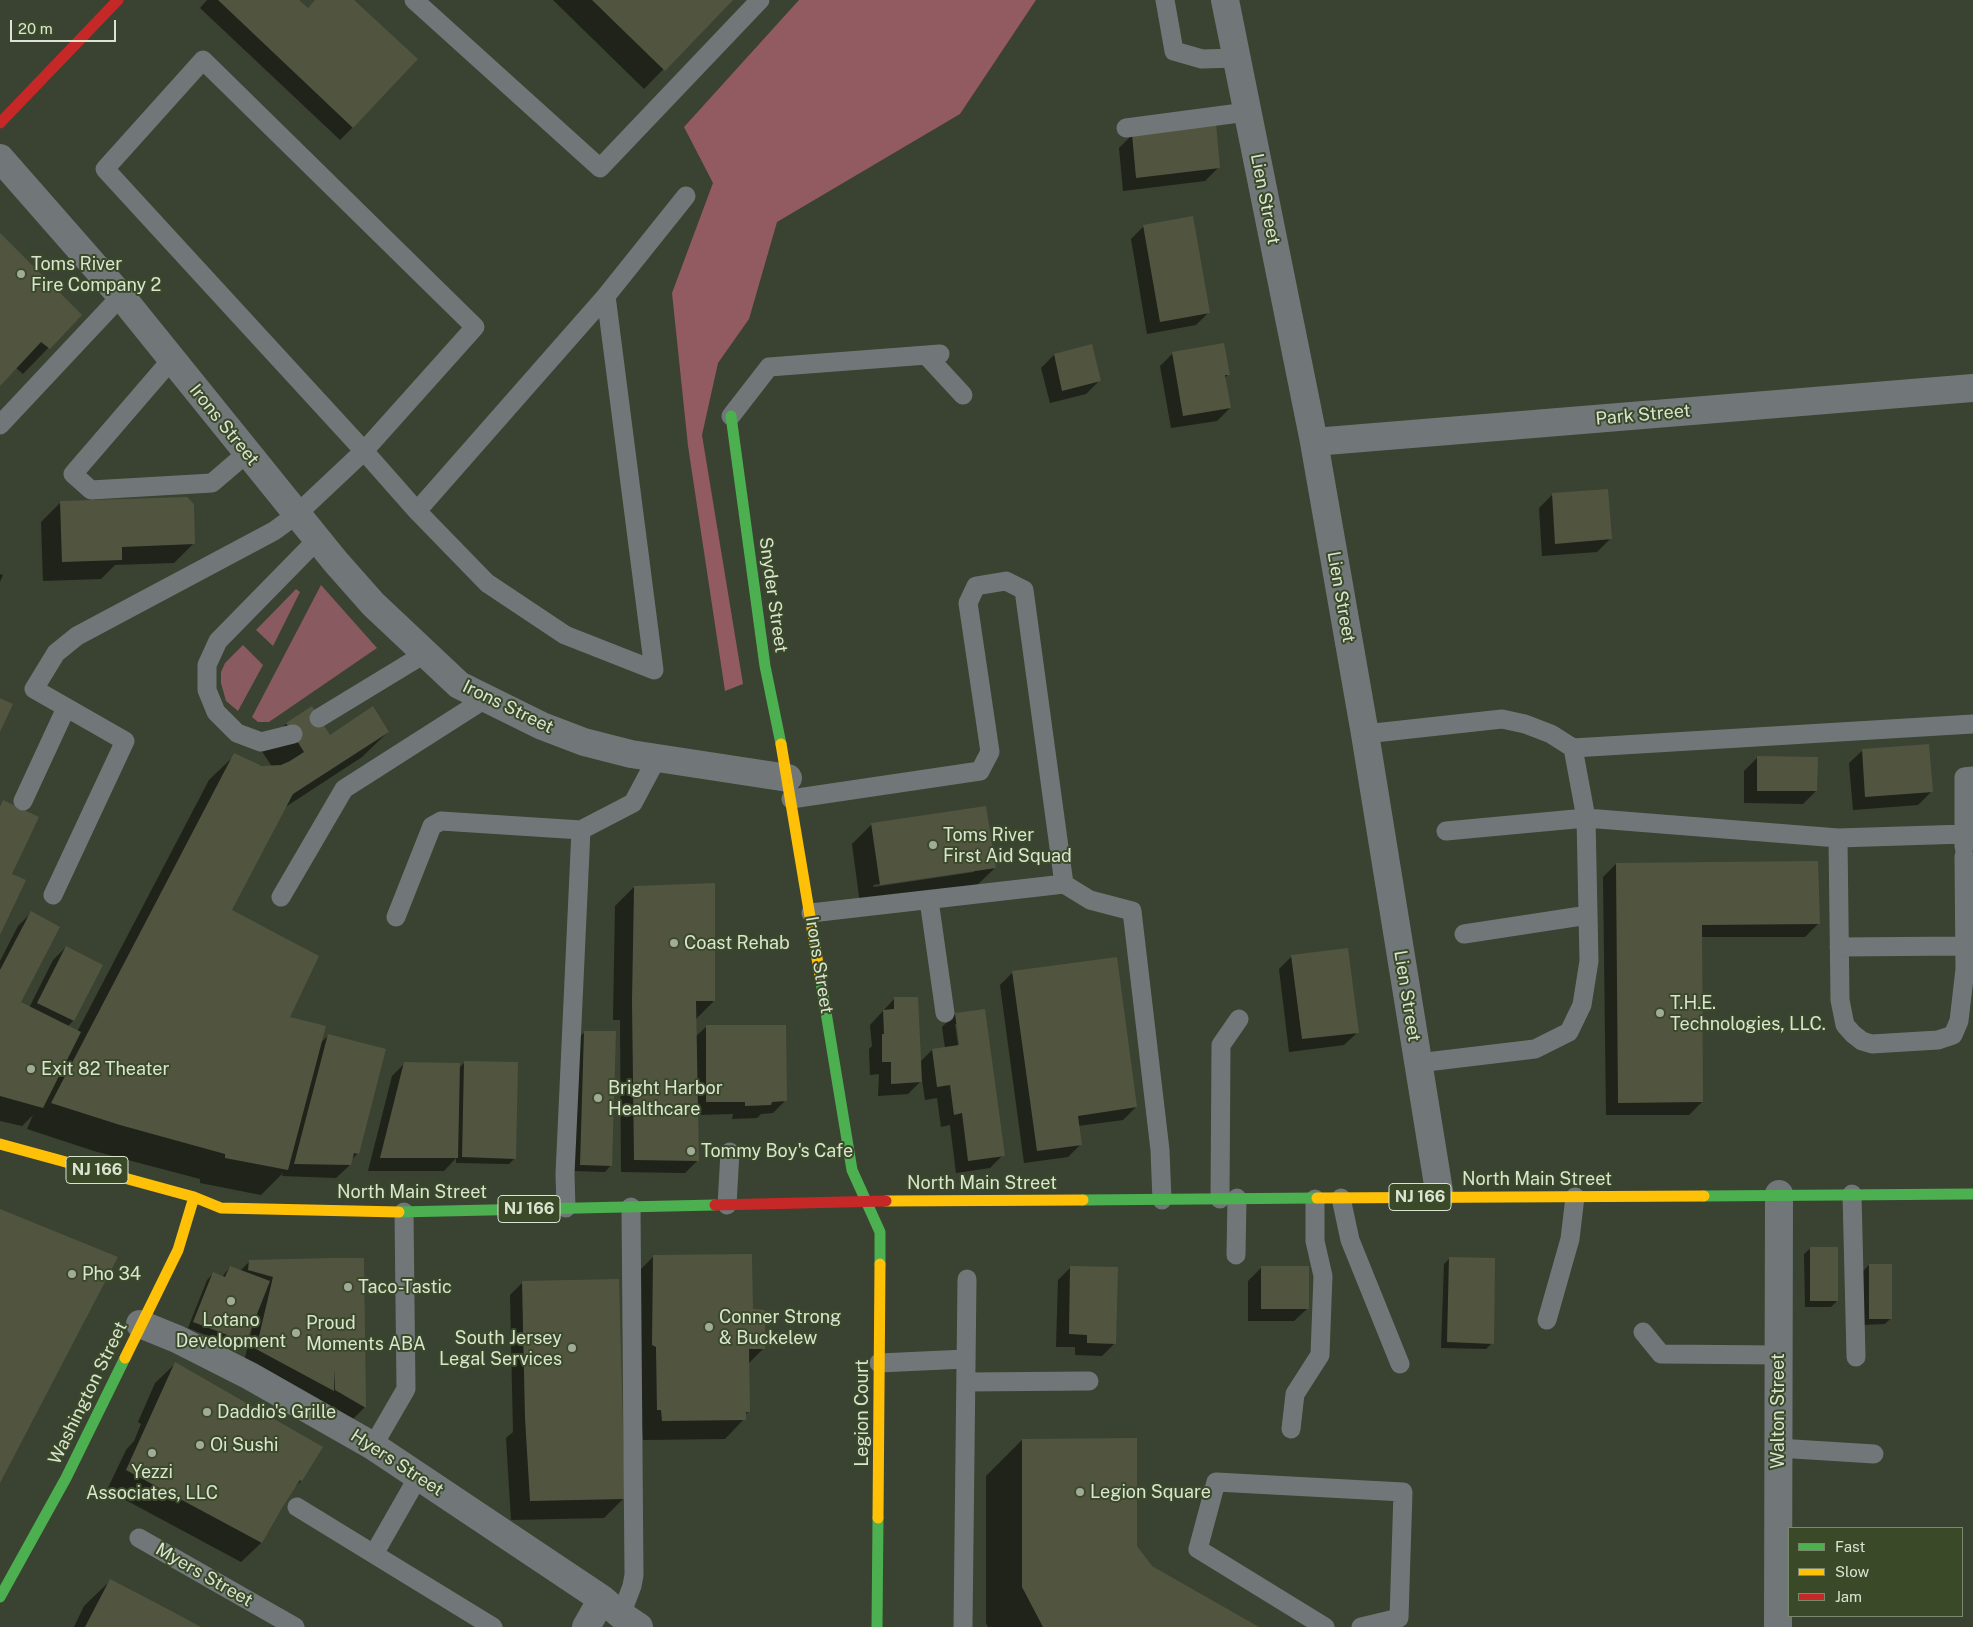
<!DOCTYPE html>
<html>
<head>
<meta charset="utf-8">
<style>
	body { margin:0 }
	#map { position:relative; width:1973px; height:1627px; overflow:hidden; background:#3a4231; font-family:"Public Sans",sans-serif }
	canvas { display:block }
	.legend { position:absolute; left:1788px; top:1527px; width:175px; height:90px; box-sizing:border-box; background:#3a4a29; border:1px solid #7a886c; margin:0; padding:6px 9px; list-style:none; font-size:15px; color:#dae4d1 }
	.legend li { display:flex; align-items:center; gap:10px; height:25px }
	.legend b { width:25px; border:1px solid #7a886c }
	.scale { position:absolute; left:10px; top:20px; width:106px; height:22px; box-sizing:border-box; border:2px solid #dae4d1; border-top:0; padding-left:6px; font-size:15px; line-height:18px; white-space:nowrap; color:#dae4d1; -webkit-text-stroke:4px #3a4a29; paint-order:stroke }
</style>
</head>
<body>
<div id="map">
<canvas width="1973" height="1627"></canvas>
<ul class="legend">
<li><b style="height:6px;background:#4caf50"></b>Fast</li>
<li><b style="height:6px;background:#ffc107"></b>Slow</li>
<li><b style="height:6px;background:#c62828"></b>Jam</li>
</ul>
<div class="scale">20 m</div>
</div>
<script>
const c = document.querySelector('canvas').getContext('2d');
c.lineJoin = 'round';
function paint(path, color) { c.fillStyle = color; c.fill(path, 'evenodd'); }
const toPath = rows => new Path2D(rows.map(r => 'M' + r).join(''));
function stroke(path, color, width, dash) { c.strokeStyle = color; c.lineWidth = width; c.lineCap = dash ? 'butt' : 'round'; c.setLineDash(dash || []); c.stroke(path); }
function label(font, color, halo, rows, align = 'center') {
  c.font = font + ' "Public Sans",sans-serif'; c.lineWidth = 4; c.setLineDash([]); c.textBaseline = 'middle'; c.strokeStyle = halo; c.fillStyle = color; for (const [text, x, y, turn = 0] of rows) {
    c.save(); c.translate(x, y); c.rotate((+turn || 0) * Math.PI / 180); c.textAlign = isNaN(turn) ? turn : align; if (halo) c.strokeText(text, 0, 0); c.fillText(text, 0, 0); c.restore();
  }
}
paint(toPath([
	[321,585,377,648,269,722,258,722,252,717],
	[296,589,300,592,273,646,256,630],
	[243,645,263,665,238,711,226,701,221,683,221,672,225,663]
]), '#895a60');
paint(toPath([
	[799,0,1036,0,960,114,777,222,749,319,718,363,702,435,743,684,725,691,688,446,672,293,713,183,684,127]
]), '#925a61');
paint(toPath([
	[207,0,297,0,307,9,316,0,353,0,353,127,340,140,200,8],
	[553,0,731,0,644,89],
	[1132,135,1218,168,1205,181,1123,191,1119,148],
	[1144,226,1209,312,1196,325,1147,334,1131,239],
	[0,235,80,315,23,374,15,367,0,384],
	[1091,346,1099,381,1086,394,1050,403,1041,368,1054,355],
	[1173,353,1228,374,1225,378,1230,408,1217,421,1171,428,1160,366],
	[1552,495,1610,539,1597,552,1542,556,1539,508],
	[61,502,193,544,174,563,115,565,101,579,43,581,41,522],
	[0,574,3,575,0,582],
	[312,708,330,737,388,732,362,757,284,808,231,911,288,1018,320,1043,328,1036,358,1153,351,1160,350,1165,336,1178,282,1176,283,1173,261,1195,200,1183,200,1179,94,1151,27,1129,33,1115,22,1126,0,1121,0,961,18,926,31,913,16,1008,29,1008,53,960,66,947,101,965,73,1021,67,1027,77,1032,209,780,235,755,253,764,273,768,261,750,286,724],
	[1863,750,1931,792,1918,805,1853,810,1849,763],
	[1757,758,1816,791,1803,804,1744,803,1744,771],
	[872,824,995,868,975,887,860,904,852,844],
	[974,870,974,872,874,887,873,885],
	[1616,864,1818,924,1805,937,1701,937,1702,1102,1689,1115,1606,1115,1603,877],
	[634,887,714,1001,695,1020,695,1037,707,1026,786,1100,773,1113,761,1114,757,1118,732,1119,733,1114,697,1115,698,1160,685,1173,621,1172,620,1020,613,1020,615,906],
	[1292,956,1358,1032,1344,1045,1289,1052,1279,969],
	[1013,972,1136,1107,1123,1120,1078,1126,1081,1144,1068,1157,1024,1163,1000,985],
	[895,998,920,1062,932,1050,945,1048,942,1027,955,1014,1003,1155,990,1168,956,1173,950,1125,941,1127,937,1098,925,1100,922,1080,908,1094,878,1096,879,1074,870,1075,869,1049,872,1046,870,1025],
	[955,1024,958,1024,961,1051,959,1051],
	[585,1032,611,1165,605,1172,574,1171,578,1038],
	[465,1062,515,1158,509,1164,456,1163,456,1158,444,1171,368,1171,392,1076,405,1063,459,1068],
	[1811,1248,1837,1301,1831,1307,1805,1307,1804,1254],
	[654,1256,764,1348,748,1364,749,1411,745,1415,744,1419,725,1439,643,1440,642,1429,638,1429,634,1276],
	[1450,1258,1492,1343,1486,1349,1441,1348,1444,1264],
	[363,1259,365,1407,352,1420,244,1362,252,1328,250,1328,245,1342,239,1348,188,1328,207,1280,213,1274,222,1277,230,1267,240,1271,250,1261],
	[1869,1265,1891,1318,1885,1324,1863,1325,1863,1271],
	[1071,1267,1115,1343,1102,1356,1075,1355,1075,1347,1056,1347,1058,1280],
	[1261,1268,1308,1308,1294,1321,1248,1321,1248,1281],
	[523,1282,624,1498,604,1518,511,1520,506,1438,513,1432,510,1295],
	[175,1364,301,1481,291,1491,261,1543,241,1562,107,1490,126,1450,134,1441,141,1424,138,1422,155,1383],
	[1022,1440,1136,1547,1151,1567,1256,1627,988,1627,986,1623,986,1476],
	[110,1581,197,1627,74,1627,84,1606]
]), '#0007');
paint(toPath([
	[218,0,299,0,308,8,315,0,354,0,418,59,353,128],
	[592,0,733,0,665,71],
	[1216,124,1220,168,1136,178,1132,134],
	[1193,216,1210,313,1160,322,1143,225],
	[0,233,82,315,50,349,41,342,0,386],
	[1224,343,1230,375,1225,375,1231,408,1183,416,1172,352],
	[1092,344,1101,381,1062,391,1054,354],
	[1608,489,1612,539,1555,544,1552,493],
	[187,497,194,504,195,544,122,547,122,560,62,562,60,501],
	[0,698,13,704,0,732],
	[312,706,330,735,373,706,389,732,293,794,232,910,319,956,290,1017,326,1026,288,1170,225,1158,225,1154,120,1125,51,1103,234,753,262,766,281,765,290,761,304,752,286,723],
	[1929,744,1933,792,1865,797,1862,749],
	[1757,756,1818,757,1817,791,1757,791],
	[3,800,39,817,12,874,26,880,0,935,0,807],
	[986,806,996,868,880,885,871,823],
	[1818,861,1820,924,1702,925,1703,1102,1618,1103,1616,863],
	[715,883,715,1001,696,1001,699,1161,634,1160,632,1001,634,886],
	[31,911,60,927,21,1002,81,1032,43,1108,0,1096,0,970],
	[66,946,103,965,74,1021,37,1003],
	[1348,948,1359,1033,1302,1039,1291,955],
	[1117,957,1137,1107,1078,1116,1082,1145,1037,1151,1012,971],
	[894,997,918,997,922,1082,891,1084,891,1062,882,1062,882,1034,884,1034,883,1010,894,1009],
	[985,1009,1005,1156,968,1161,962,1113,954,1115,950,1085,937,1087,932,1049,959,1045,955,1013],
	[706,1025,786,1025,787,1101,772,1102,771,1105,745,1106,745,1102,706,1102],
	[584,1031,616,1031,612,1166,580,1165],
	[328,1034,386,1049,359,1154,354,1153,351,1165,294,1164],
	[464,1061,518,1062,516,1159,462,1157],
	[404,1062,460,1063,458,1158,380,1158],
	[0,1209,118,1257,0,1483],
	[1810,1247,1838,1247,1838,1301,1810,1301],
	[752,1254,753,1309,765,1310,765,1349,749,1349,750,1412,746,1412,746,1420,662,1421,661,1410,657,1410,656,1347,652,1345,653,1255],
	[1449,1257,1495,1258,1494,1344,1447,1342],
	[331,1258,364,1258,366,1408,335,1390,334,1369,334,1391,256,1349,273,1277,248,1270,249,1260],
	[1869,1264,1892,1264,1892,1319,1869,1319],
	[230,1266,270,1281,246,1342,193,1322,213,1272,225,1277],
	[1070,1266,1118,1267,1116,1344,1087,1343,1087,1335,1069,1334],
	[1261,1266,1309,1266,1309,1309,1261,1309],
	[619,1279,625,1499,530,1501,525,1418,522,1281],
	[175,1362,323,1447,302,1481,300,1480,282,1508,262,1543,126,1470],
	[1137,1438,1137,1546,1152,1566,1259,1627,1043,1627,1022,1587,1022,1439],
	[110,1579,160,1605,201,1627,85,1627]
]), '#515540');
stroke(toPath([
	[414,0,600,168,760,0],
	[1165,0,1174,51,1202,59,1236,58],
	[1126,128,1247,112],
	[926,355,963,395],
	[172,359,73,474,91,490,212,483,247,453],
	[731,416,769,367,940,354],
	[0,425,121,296],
	[417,511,606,296],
	[319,718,426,653],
	[293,734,261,742,237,733,216,712,207,690,207,665,218,641,317,540],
	[1365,734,1502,719,1525,724,1551,734,1573,748],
	[791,799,980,771,990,752,968,603,976,586,1006,581,1024,590,1064,884],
	[23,801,66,708],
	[1446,831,1586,818,1838,838,1965,834],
	[1838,838,1840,1000,1845,1025,1853,1034,1862,1041,1872,1044,1938,1040,1953,1035,1959,1021,1965,969,1964,856],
	[1964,847,1964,777,1973,776],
	[53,895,125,741,34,689,56,653,77,636,274,531,296,515,364,451,475,327,203,60,105,169,364,451,417,511,487,583,565,635,654,670,606,296,686,196],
	[281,897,344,789,485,699],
	[929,900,945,1013],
	[811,913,1064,884,1090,900,1132,911,1160,1150,1162,1200],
	[396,917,432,826,441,821,581,830,633,803,657,758],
	[1464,934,1588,915],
	[1839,947,1964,946],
	[1418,1063,1535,1049,1569,1032,1582,1005,1589,961,1586,818,1573,748,1973,724],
	[1852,1194,1856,1357],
	[1341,1198,1350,1240,1400,1364],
	[1220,1199,1221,1045,1239,1019],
	[727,1205,730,1152],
	[566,1208,565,1174,581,830],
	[1236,1255,1237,1198],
	[1547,1320,1570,1239,1575,1197],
	[1643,1332,1661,1354,1778,1355],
	[879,1363,966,1359],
	[966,1382,1089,1381],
	[1291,1429,1295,1394,1320,1355,1323,1276,1315,1241,1315,1199],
	[373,1446,406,1389,404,1212],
	[1778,1448,1874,1454],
	[297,1507,493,1627],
	[139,1538,295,1627],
	[374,1554,418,1477],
	[621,1615,632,1586,634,1575,631,1207],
	[963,1627,967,1279],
	[1325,1627,1198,1549,1216,1482,1403,1492,1399,1618,1361,1627]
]), '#717778', 19);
stroke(toPath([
	[1225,0,1314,442,1365,734,1440,1197],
	[0,158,121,296,335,561,373,604,459,685,542,726,584,742,631,754,788,778],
	[1314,442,1973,388],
	[140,1324,177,1339,250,1376,373,1446,602,1599,621,1615,639,1627],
	[586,1627,602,1599],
	[1778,1627,1779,1194]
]), '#717778', 28);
stroke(toPath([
	[731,416,765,666,781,744],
	[820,976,852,1170,880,1232,880,1264],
	[1704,1196,1973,1194],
	[1083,1200,1317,1198],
	[399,1212,715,1205],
	[0,1597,66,1478,125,1358],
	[877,1627,878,1518]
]), '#4caf50', 11);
stroke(toPath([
	[781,744,820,976],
	[0,1144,194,1197,221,1208,399,1212],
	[1317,1198,1704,1196],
	[886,1201,1083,1200],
	[125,1358,178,1250,194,1197],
	[878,1518,880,1264]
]), '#ffc107', 11);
stroke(toPath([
	[0,123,118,0],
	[715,1205,886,1201]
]), '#c62828', 11);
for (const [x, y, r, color] of [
	[21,274,5,"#a2ab99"],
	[933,845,5,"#a2ab99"],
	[674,943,5,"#a2ab99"],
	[1660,1013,5,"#a2ab99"],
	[31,1069,5,"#a2ab99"],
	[598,1098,5,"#a2ab99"],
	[691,1151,5,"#a2ab99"],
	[72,1274,5,"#a2ab99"],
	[348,1287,5,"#a2ab99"],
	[231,1301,5,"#a2ab99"],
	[709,1327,5,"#a2ab99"],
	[296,1333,5,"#a2ab99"],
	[572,1348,5,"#a2ab99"],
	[207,1412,5,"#a2ab99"],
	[200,1445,5,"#a2ab99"],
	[152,1453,5,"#a2ab99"],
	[1080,1492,5,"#a2ab99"]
]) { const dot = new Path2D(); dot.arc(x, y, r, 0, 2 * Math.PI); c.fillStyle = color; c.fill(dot); stroke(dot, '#3a4a29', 2); }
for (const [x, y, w] of [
	[97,1170,62],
	[1420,1197,62],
	[529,1209,62]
]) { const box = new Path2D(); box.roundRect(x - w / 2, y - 13.5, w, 27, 4); c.fillStyle = '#3a4a29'; c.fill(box); stroke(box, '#dae4d1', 1); }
label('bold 16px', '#dae4d1', null, [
	["NJ 166",97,1170],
	["NJ 166",1420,1197],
	["NJ 166",529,1209]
]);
label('18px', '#dae4d1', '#3a4a29', [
	["Lien Street",1265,199,79],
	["Park Street",1643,415,-5],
	["Irons Street",224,425,51],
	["Snyder Street",773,595,82],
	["Lien Street",1341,597,80],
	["Irons Street",508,707,26],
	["Irons Street",819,965,81],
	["Lien Street",1407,996,81],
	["North Main Street",1537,1179],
	["North Main Street",982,1183],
	["North Main Street",412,1192],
	["Washington Street",88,1393,-64],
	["Walton Street",1778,1411,-90],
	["Legion Court",862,1413,-90],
	["Hyers Street",397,1463,33],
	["Myers Street",204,1575,30]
]);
label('18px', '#dae4d1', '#3a4a29', [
	["Toms River",31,264],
	["Fire Company 2",31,285],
	["Toms River",943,835],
	["First Aid Squad",943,856],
	["Coast Rehab",684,943],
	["T.H.E.",1670,1003],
	["Technologies, LLC.",1670,1024],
	["Exit 82 Theater",41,1069],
	["Bright Harbor",608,1088],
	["Healthcare",608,1109],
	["Tommy Boy's Cafe",701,1151],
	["Pho 34",82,1274],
	["Taco-Tastic",358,1287],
	["Conner Strong",719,1317],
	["& Buckelew",719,1338],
	["Lotano",231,1320,"center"],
	["Development",231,1341,"center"],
	["Proud",306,1323],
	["Moments ABA",306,1344],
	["South Jersey",562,1338,"right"],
	["Legal Services",562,1359,"right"],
	["Daddio's Grille",217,1412],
	["Oi Sushi",210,1445],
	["Yezzi",152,1472,"center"],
	["Associates, LLC",152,1493,"center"],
	["Legion Square",1090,1492]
], 'left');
</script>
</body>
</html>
